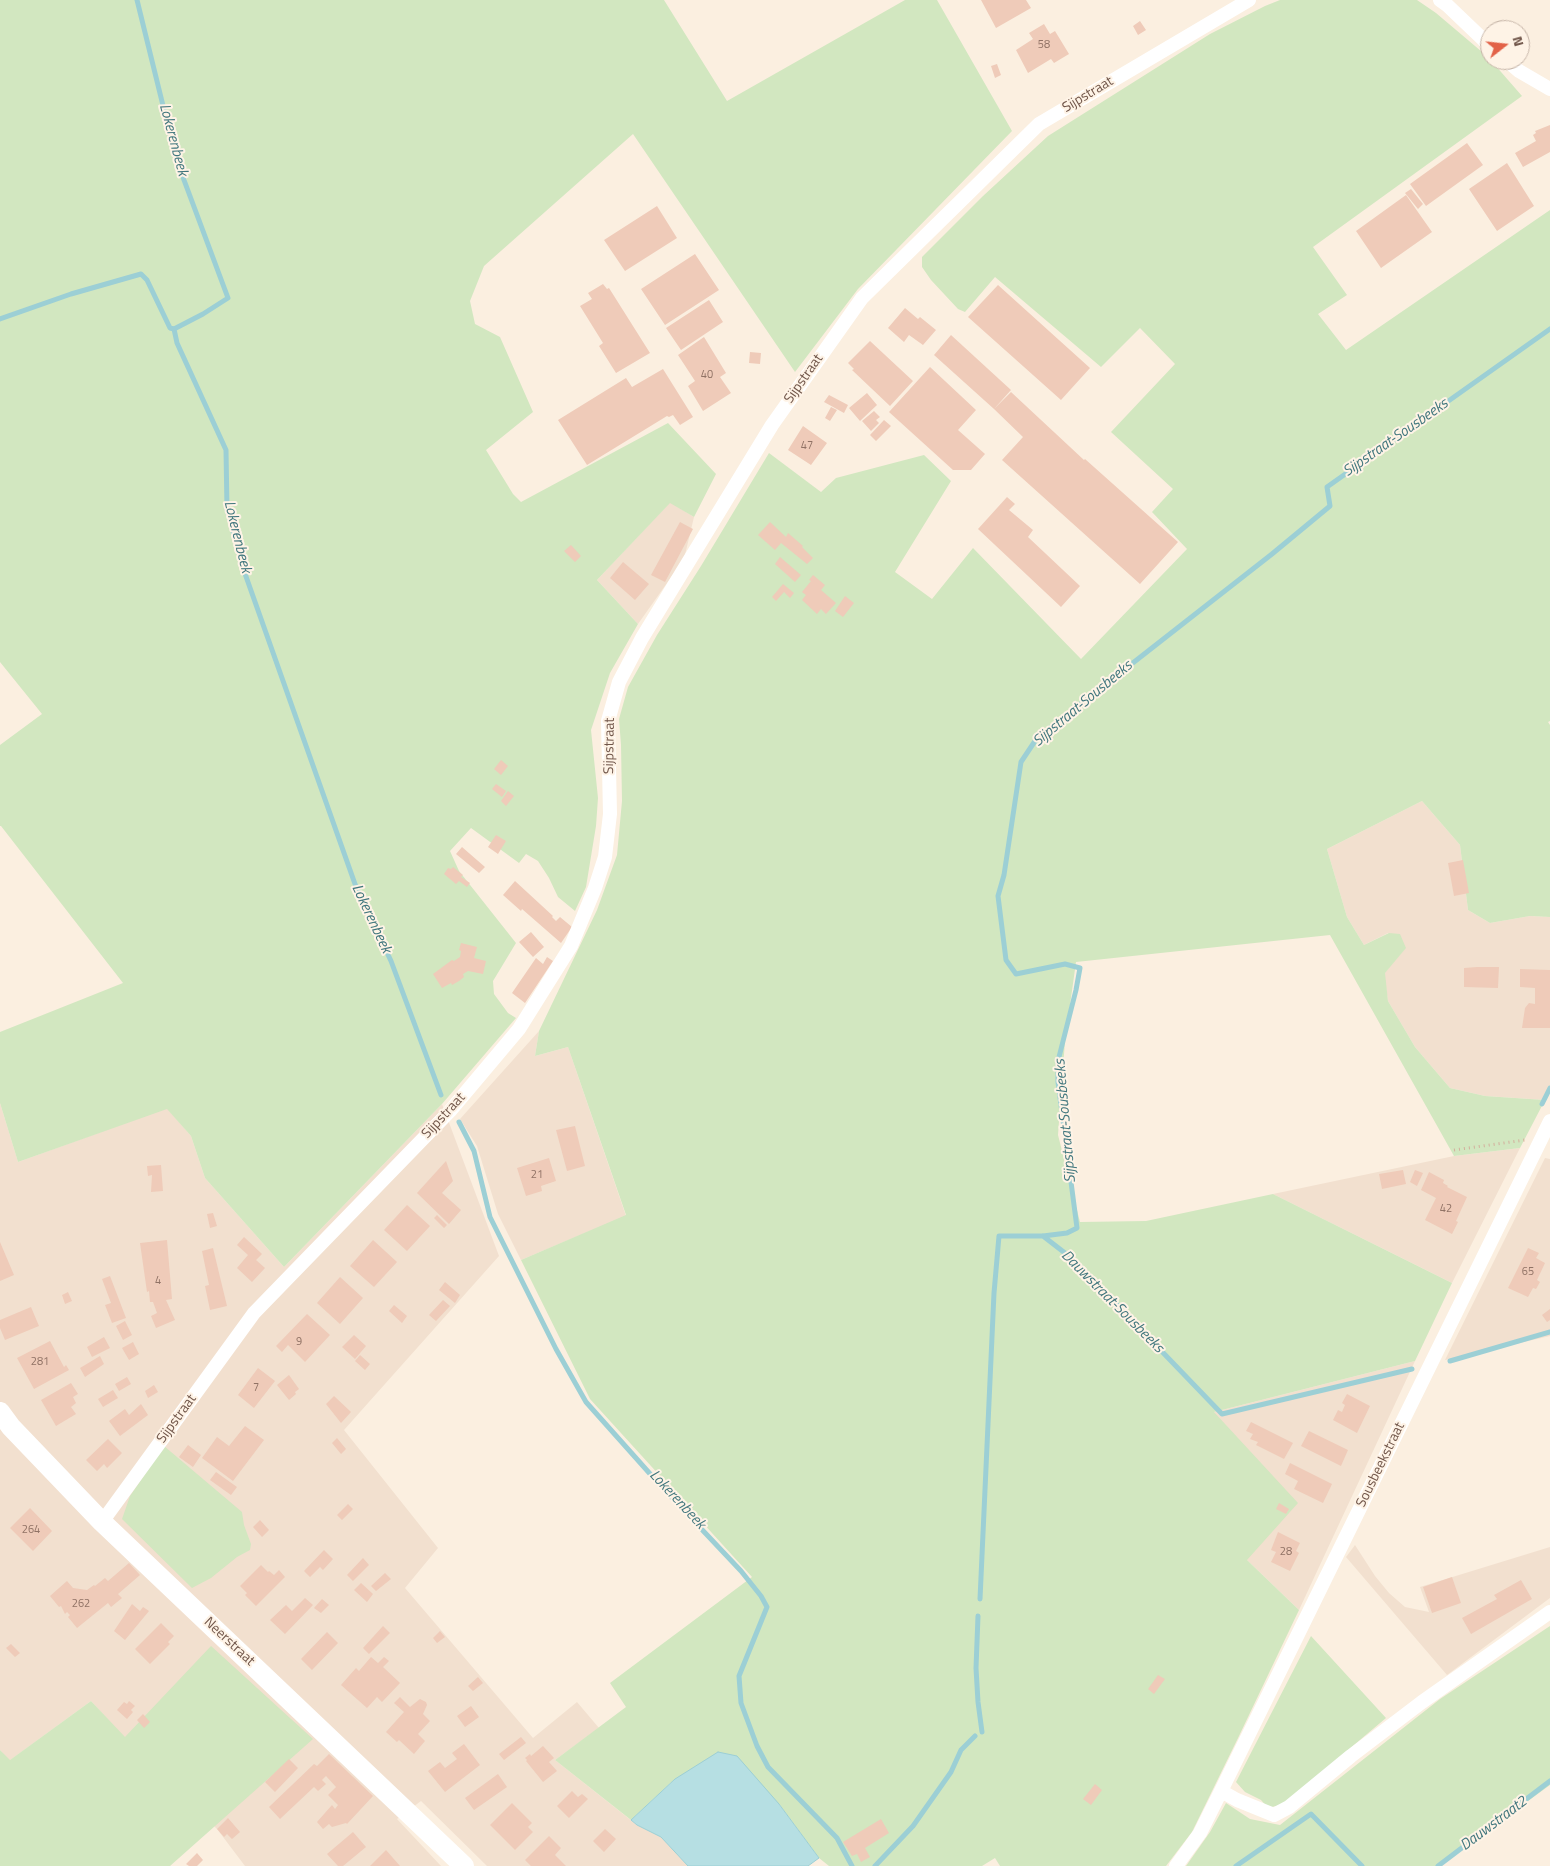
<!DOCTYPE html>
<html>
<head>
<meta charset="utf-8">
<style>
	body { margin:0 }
	#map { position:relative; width:1550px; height:1866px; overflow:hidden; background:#fbefe0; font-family:"Titillium Web",sans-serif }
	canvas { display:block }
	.north { position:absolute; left:1480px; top:20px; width:50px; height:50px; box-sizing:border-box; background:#fef3e6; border:1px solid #c5b4a7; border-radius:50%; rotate:74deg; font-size:14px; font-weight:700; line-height:20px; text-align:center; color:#705549 }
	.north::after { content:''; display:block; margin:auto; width:18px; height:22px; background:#e26248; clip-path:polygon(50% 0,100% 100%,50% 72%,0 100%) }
</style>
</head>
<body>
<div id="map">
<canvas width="1550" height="1866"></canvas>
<div class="north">N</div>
</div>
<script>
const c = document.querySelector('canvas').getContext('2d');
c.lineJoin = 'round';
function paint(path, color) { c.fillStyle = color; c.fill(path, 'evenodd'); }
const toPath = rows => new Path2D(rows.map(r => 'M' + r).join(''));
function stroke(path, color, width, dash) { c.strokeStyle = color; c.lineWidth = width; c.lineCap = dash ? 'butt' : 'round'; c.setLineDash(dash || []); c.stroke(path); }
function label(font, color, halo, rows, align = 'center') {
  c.font = font + ' "Titillium Web",sans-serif'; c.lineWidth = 4; c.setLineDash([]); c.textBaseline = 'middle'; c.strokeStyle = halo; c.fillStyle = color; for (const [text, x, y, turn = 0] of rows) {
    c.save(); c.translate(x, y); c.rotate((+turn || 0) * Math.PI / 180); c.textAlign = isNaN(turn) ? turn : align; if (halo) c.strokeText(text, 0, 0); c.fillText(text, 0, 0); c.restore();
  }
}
paint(toPath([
	[670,502,694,517,684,559,638,624,597,580],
	[1422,801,1460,845,1468,910,1490,923,1530,916,1550,917,1550,1090,1545,1100,1485,1096,1450,1088,1415,1047,1388,1001,1384,973,1405,948,1388,933,1364,945,1347,917,1327,849],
	[539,1031,535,1056,568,1047,626,1216,521,1260,498,1214,477,1146,460,1119],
	[0,1103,18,1162,167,1108,191,1136,205,1178,284,1267,442,1104,499,1256,344,1430,438,1548,405,1588,533,1738,577,1702,599,1728,555,1760,637,1825,661,1837,688,1866,487,1866,421,1801,397,1819,441,1866,245,1866,217,1829,124,1738,91,1701,9,1761,0,1750],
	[1520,1148,1452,1283,1273,1194,1454,1156],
	[1545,1158,1550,1159,1550,1336,1445,1360],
	[1415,1361,1299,1610,1247,1560,1214,1412],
	[1355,1545,1375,1576,1389,1593,1405,1607,1429,1612,1420,1587,1550,1547,1550,1598,1447,1675,1346,1557]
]), '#f2e0cf');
paint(toPath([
	[0,0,664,0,727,101,905,0,937,0,1012,131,858,289,795,372,633,134,484,266,470,301,475,324,500,337,533,412,486,450,513,494,521,502,668,423,716,474,694,517,670,503,597,580,638,624,610,673,591,730,598,798,596,826,586,887,575,911,558,897,549,878,538,861,526,854,519,863,471,828,450,851,459,871,516,943,493,981,494,994,508,1013,516,1018,442,1104,284,1267,205,1178,191,1136,167,1109,18,1162,0,1103,0,1032,123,983,1,826,0,826,0,745,42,714,0,662],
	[1280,0,1417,0,1436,13,1488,57,1522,96,1313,247,1347,295,1318,314,1346,350,1550,210,1550,721,1548,722,1550,725,1550,917,1530,916,1490,923,1468,910,1460,845,1422,801,1327,849,1347,917,1364,945,1389,933,1400,934,1406,948,1385,973,1388,1001,1415,1047,1450,1088,1485,1096,1545,1100,1520,1148,1454,1156,1330,935,1076,962,1065,1041,1058,1135,1080,1222,1146,1221,1273,1194,1452,1283,1415,1361,1214,1412,1298,1503,1247,1560,1299,1610,1239,1736,1192,1832,1166,1866,1000,1866,995,1858,982,1866,829,1866,819,1858,779,1804,675,1779,631,1820,555,1760,626,1707,610,1683,752,1577,590,1399,521,1260,626,1215,568,1047,535,1056,539,1031,597,910,617,855,622,801,621,745,619,719,628,687,657,635,701,566,769,453,821,492,836,478,924,455,951,481,895,572,932,599,973,548,1081,659,1187,549,1152,512,1173,489,1111,432,1175,364,1140,328,1101,367,995,277,965,312,958,309,931,280,922,267,922,257,983,196,1048,136,1210,34,1265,6],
	[164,1446,242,1512,244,1525,251,1544,250,1550,237,1557,211,1578,192,1588,122,1519,130,1496],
	[1550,1626,1550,1785,1439,1866,1186,1866,1210,1832,1226,1803,1250,1819,1280,1825,1440,1699],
	[1311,1636,1386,1718,1284,1804,1268,1808,1261,1800,1245,1792,1236,1782],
	[211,1646,313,1739,170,1866,0,1866,0,1750,10,1760,91,1701,125,1737]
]), '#d2e7c0');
const water = toPath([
	[718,1752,737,1756,779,1804,819,1858,808,1866,688,1866,661,1837,637,1825,631,1820,675,1779,718,1752]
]);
paint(water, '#b6dfe3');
stroke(water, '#9ccfd5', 1);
stroke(toPath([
	[137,0,170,134,184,180,228,298,203,314,174,329,177,343,226,450,227,509,243,568,355,884,391,961,441,1095],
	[0,319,71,294,141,274,147,280,170,328,174,329],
	[1542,1104,1550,1088],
	[459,1122,474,1151,490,1217,556,1349,586,1402,660,1485,741,1571,761,1596,767,1607,739,1676,741,1703,757,1746,768,1767,837,1838,852,1866],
	[1043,1236,1074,1260,1222,1414,1412,1369],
	[1450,1361,1550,1332],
	[980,1599,994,1293,999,1236,1043,1236,1067,1233,1077,1228,1058,1082,1058,1061,1076,990,1080,968,1065,964,1016,974,1006,960,998,896,1004,875,1021,762,1037,738,1272,554,1330,506,1327,487,1550,329],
	[978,1616,976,1668,978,1702,982,1732],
	[875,1866,913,1826,951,1772,961,1750,975,1736],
	[1236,1866,1311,1814,1362,1866],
	[1438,1866,1550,1781]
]), '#9ccfd5', 5);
paint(toPath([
	[981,0,1026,0,1031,8,996,28],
	[1140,21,1146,30,1138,35,1133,26],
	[1044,24,1050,34,1055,31,1069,54,1054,63,1051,59,1028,73,1016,50,1033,39,1029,33],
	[997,64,1001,75,995,78,991,66],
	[1550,125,1550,152,1523,167,1515,153,1536,141,1533,135,1536,133,1535,131],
	[1467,143,1483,165,1426,206,1410,184],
	[1507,163,1534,206,1497,231,1469,189],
	[1411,189,1423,204,1418,209,1405,193],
	[1406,195,1432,232,1381,268,1356,231],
	[657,206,677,238,625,271,604,240],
	[695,254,719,290,665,325,641,289],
	[603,284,607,289,609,288,650,353,616,373,599,346,603,343,580,306,592,299,588,293],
	[998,285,1090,368,1061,400,968,317],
	[709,300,723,322,681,350,666,328],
	[905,308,918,319,920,317,936,330,923,345,909,335,904,342,888,328],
	[951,335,1011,390,994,409,934,355],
	[704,337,726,373,720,377,731,393,703,411,688,386,695,381,678,355],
	[870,341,913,381,890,406,852,370,854,369,848,363],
	[750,352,761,353,760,364,749,363],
	[930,367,976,410,958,430,985,454,971,470,953,470,889,412],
	[663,369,693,417,680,425,673,415,669,417,667,416,587,465,558,420,626,378,632,387],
	[1011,392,1084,460,1085,459,1178,542,1140,584,1002,460,1023,437,994,409],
	[867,393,877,405,860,421,849,408],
	[829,395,848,405,844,413,824,402],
	[831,407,837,410,830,421,825,418],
	[874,411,880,417,876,420,879,423,871,431,862,421],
	[884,420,891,426,876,441,870,435],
	[803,426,827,443,811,465,788,450],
	[1007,497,1015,504,1009,510,1033,530,1028,537,1080,586,1061,607,978,529],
	[680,522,693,529,665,582,651,575],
	[770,522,786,537,788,533,803,546,802,547,813,558,807,564,781,543,775,550,758,535],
	[571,545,581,556,575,562,564,551],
	[780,557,801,575,795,582,775,564],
	[623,562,649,584,635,600,610,578],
	[813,575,825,585,821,590,836,603,826,614,821,609,817,614,802,600,806,595,802,592,811,581,809,580],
	[783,584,794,593,790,598,784,592,776,601,772,597],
	[845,596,854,603,843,617,835,611],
	[501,760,508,766,501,775,494,769],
	[496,784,506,791,502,797,492,789],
	[508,791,514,796,506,806,501,801],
	[496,835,506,841,498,854,488,847],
	[462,847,485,867,479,873,456,854],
	[1463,860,1469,893,1454,896,1448,863],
	[453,867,463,875,461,877,470,883,467,887,459,881,456,884,444,874,448,868,451,869],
	[515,881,553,916,552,917,556,921,560,917,572,927,561,943,522,909,521,911,503,895],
	[531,932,544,947,533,957,519,942],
	[461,943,477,947,474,958,486,961,483,974,468,971,463,974,464,977,459,981,452,985,451,983,442,988,433,974,452,960,454,961,460,957,461,951,459,950],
	[547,957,553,961,525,1003,512,993,536,958,543,964],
	[1477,967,1499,967,1498,988,1464,987,1464,968],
	[1520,969,1550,970,1550,1028,1522,1028,1525,1008,1529,1003,1535,1004,1535,988,1520,987],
	[575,1126,585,1166,567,1171,556,1130],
	[549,1158,556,1181,541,1186,542,1191,526,1196,517,1168],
	[446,1161,453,1181,442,1193,461,1210,449,1224,417,1193],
	[161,1165,163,1191,151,1192,152,1175,148,1176,147,1166],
	[1403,1170,1406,1184,1382,1189,1379,1174],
	[1415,1170,1423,1173,1417,1186,1410,1182],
	[1429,1172,1444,1180,1443,1183,1448,1186,1447,1187,1467,1197,1456,1221,1458,1222,1452,1234,1425,1220,1436,1198,1421,1190],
	[407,1205,430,1226,407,1251,384,1230],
	[213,1213,217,1226,210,1228,207,1214],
	[437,1215,447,1225,444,1228,434,1218],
	[244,1237,262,1254,256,1260,265,1268,252,1282,237,1268,248,1255,237,1245],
	[167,1240,172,1299,166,1300,175,1320,156,1328,151,1316,157,1313,153,1302,150,1302,149,1291,147,1292,140,1243],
	[373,1240,397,1262,374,1287,350,1266],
	[0,1242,14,1275,0,1281],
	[213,1248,227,1306,210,1310,205,1286,209,1285,202,1251],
	[1528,1248,1539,1253,1536,1258,1545,1263,1537,1280,1540,1282,1536,1289,1533,1288,1528,1297,1508,1288],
	[110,1276,126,1318,112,1323,105,1305,111,1303,102,1279],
	[340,1277,363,1298,340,1324,317,1303],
	[445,1282,460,1295,455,1303,439,1290],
	[68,1292,72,1301,65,1304,62,1295],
	[443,1300,450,1306,436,1321,429,1315],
	[394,1305,407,1316,402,1323,389,1311],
	[31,1307,39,1326,5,1340,0,1328,0,1320],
	[1550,1309,1550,1320,1547,1322,1542,1315],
	[307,1314,330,1335,305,1362,288,1345,282,1352,276,1346],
	[125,1321,132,1335,123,1340,116,1326],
	[354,1335,366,1346,355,1359,342,1347],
	[104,1337,110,1348,92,1357,87,1347],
	[50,1341,64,1367,66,1365,69,1370,34,1389,17,1358],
	[133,1342,139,1354,129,1360,122,1348],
	[360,1355,370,1364,365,1370,355,1361],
	[100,1356,104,1364,85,1377,80,1368],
	[258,1368,275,1381,254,1408,238,1395],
	[289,1375,299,1389,295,1392,296,1394,289,1400,277,1385],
	[127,1377,131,1384,119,1391,115,1384],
	[71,1383,78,1394,73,1397,76,1403,71,1407,76,1414,56,1426,41,1400],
	[154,1385,158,1392,148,1398,145,1391],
	[113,1390,118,1398,103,1407,98,1399],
	[1347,1394,1370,1406,1357,1433,1333,1420,1338,1410,1342,1412,1345,1405,1342,1403],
	[334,1396,351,1412,341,1423,326,1404],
	[141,1404,148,1415,120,1436,109,1421,125,1409,129,1415],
	[1251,1422,1293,1443,1284,1459,1256,1445,1258,1442,1250,1439,1253,1434,1246,1431],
	[245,1426,264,1440,233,1481,202,1458,217,1437,229,1446],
	[1309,1431,1348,1450,1341,1466,1301,1446],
	[337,1438,346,1449,341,1454,332,1443],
	[108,1439,122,1453,107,1468,104,1464,97,1471,86,1460],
	[188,1445,201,1455,193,1467,179,1457],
	[1290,1463,1332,1484,1323,1503,1294,1489,1298,1481,1285,1474],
	[216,1472,237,1487,231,1495,210,1480],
	[1279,1503,1289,1509,1286,1514,1276,1509],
	[348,1504,353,1509,342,1520,337,1515],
	[30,1508,52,1531,33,1551,10,1528],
	[260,1520,269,1530,262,1537,253,1527],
	[1278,1532,1300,1543,1296,1551,1299,1553,1290,1571,1271,1562,1276,1552,1271,1550],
	[324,1550,333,1559,323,1570,320,1567,310,1577,304,1571],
	[363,1558,369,1565,353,1581,347,1575],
	[129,1563,140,1575,118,1594,122,1598,111,1607,108,1603,77,1628,68,1617,70,1615,67,1612,65,1614,61,1606,59,1607,50,1596,67,1581,73,1588,87,1590,94,1585,95,1586,105,1578,108,1581],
	[261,1565,268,1572,269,1571,274,1575,279,1570,285,1577,256,1606,245,1595,247,1593,240,1586],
	[385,1573,391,1579,376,1591,371,1586],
	[1452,1577,1461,1603,1432,1613,1423,1587],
	[1521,1580,1532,1599,1471,1634,1462,1618,1497,1599,1494,1595],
	[361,1583,373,1594,367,1602,354,1590],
	[305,1598,313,1605,285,1634,270,1620,286,1605,292,1611],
	[322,1599,329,1605,321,1613,314,1608],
	[132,1604,140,1611,143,1607,149,1611,125,1640,114,1631],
	[161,1623,174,1636,168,1642,170,1644,150,1664,135,1649],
	[383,1626,390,1633,369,1654,363,1648],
	[440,1631,445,1637,437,1643,433,1638],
	[327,1632,338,1643,312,1670,301,1659],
	[11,1644,20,1653,15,1657,6,1648],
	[371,1657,378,1663,384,1657,389,1661,383,1667,400,1683,382,1702,377,1697,367,1708,341,1685,356,1668,359,1671],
	[1158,1675,1165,1679,1154,1694,1148,1689],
	[478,1677,483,1683,473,1691,468,1686],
	[400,1697,410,1707,420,1699,426,1702,427,1705,423,1714,430,1721,418,1734,425,1741,414,1754,399,1740,397,1742,386,1732,404,1712,394,1703],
	[129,1701,135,1706,131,1710,133,1712,127,1719,117,1710,124,1702,127,1704],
	[471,1706,479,1717,465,1727,457,1716],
	[143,1714,150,1722,144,1728,137,1720],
	[521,1737,526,1743,504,1760,499,1754],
	[464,1744,480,1765,445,1792,428,1771,440,1762,445,1768,457,1759,452,1753],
	[543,1746,554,1758,549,1762,557,1771,543,1782,526,1761,527,1760,525,1758,530,1754,531,1756],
	[329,1754,373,1796,347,1824,346,1823,332,1827,329,1824,323,1829,317,1822,332,1805,335,1809,338,1805,328,1795,336,1787,326,1776,322,1780,326,1784,318,1791,314,1787,280,1819,269,1807,314,1764,317,1766],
	[289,1759,298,1768,275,1792,265,1782],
	[498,1774,507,1787,474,1810,465,1798],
	[1095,1784,1102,1790,1091,1805,1083,1799],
	[572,1791,578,1797,582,1794,588,1799,569,1818,557,1806],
	[512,1803,532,1823,528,1827,533,1832,515,1850,490,1825],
	[228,1818,240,1832,232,1839,227,1834,224,1837,217,1829],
	[881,1819,889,1833,865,1848,870,1857,861,1862,857,1854,852,1856,843,1842],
	[605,1829,616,1839,604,1852,593,1841],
	[353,1832,366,1847,343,1866,338,1866,327,1854],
	[549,1836,561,1848,555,1855,566,1866,531,1866,525,1860],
	[386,1850,400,1866,370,1866],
	[197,1853,203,1860,197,1866,189,1866,186,1864]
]), '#efcbb9');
stroke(toPath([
	[1454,1150,1525,1140]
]), '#d3af9c', 3, [1, 4]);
stroke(toPath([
	[1440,0,1447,5,1490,46],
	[1506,60,1519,71,1550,89],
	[102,1522,254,1313,450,1111,519,1029,571,946,595,888,605,857,610,814,608,721,619,682,642,638,772,425,862,298,1039,124,1249,0],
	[1221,1791,1237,1800,1274,1815,1289,1807,1351,1756,1422,1702,1550,1612],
	[1176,1866,1200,1833,1221,1791,1550,1121]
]), '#fff', 14);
stroke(toPath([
	[0,1412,11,1427,102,1522,464,1866]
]), '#fff', 20);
label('11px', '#907265', null, [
	["58",1044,45],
	["40",707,375],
	["47",807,446],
	["21",537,1175],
	["42",1446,1209],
	["65",1528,1272],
	["4",158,1281],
	["9",299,1342],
	["281",40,1362],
	["7",256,1388],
	["264",31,1530],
	["28",1286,1552],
	["262",81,1604]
]);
label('14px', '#705549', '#fef3e6', [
	["Sijpstraat",1088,95,-31],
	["Sijpstraat",804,379,-55],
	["Sijpstraat",610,746,-89],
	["Sijpstraat",444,1116,-47],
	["Sijpstraat",177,1419,-54],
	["Sousbeekstraat",1381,1465,-64],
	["Neerstraat",229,1642,43]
]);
label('italic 15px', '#40767d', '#fef3e6', [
	["Lokerenbeek",173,140,75],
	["Sijpstraat-Sousbeeks",1396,438,-35],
	["Lokerenbeek",237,537,76],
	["Sijpstraat-Sousbeeks",1083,704,-40],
	["Lokerenbeek",371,919,65],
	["Sijpstraat-Sousbeeks",1066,1121,-95],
	["Dauwstraat-Sousbeeks",1112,1302,45],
	["Lokerenbeek",677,1500,47],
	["Dauwstraat2",1494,1824,-37]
]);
</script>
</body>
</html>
